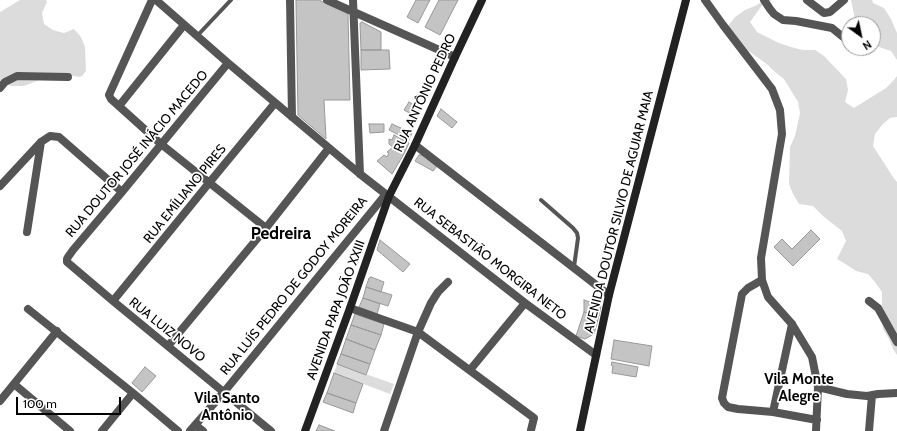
<!DOCTYPE html>
<html>
<head>
<meta charset="utf-8">
<style>
	body { margin:0 }
	#map { position:relative; width:897px; height:431px; overflow:hidden; background:#fff; font-family:Cabin,sans-serif }
	canvas { display:block }
	.north { position:absolute; left:841px; top:16px; width:40px; height:40px; box-sizing:border-box; background:#fff; border:1px solid #999; border-radius:50%; rotate:147deg; font-size:11px; font-weight:700; line-height:16px; text-align:center; color:#000 }
	.north::after { content:''; display:block; margin:auto; width:14px; height:18px; background:#000; clip-path:polygon(50% 0,100% 100%,50% 72%,0 100%) }
	.scale { position:absolute; left:16px; top:397px; width:105px; height:18px; box-sizing:border-box; border:2px solid #000; border-top:0; padding-left:5px; font-size:12px; line-height:14px; white-space:nowrap; color:#000; -webkit-text-stroke:3px #fff; paint-order:stroke }
</style>
</head>
<body>
<div id="map">
<canvas width="897" height="431"></canvas>
<div class="north">N</div>
<div class="scale">100 m</div>
</div>
<script>
const c = document.querySelector('canvas').getContext('2d');
c.lineJoin = 'round';
function paint(path, color) { c.fillStyle = color; c.fill(path, 'evenodd'); }
const toPath = rows => new Path2D(rows.map(r => 'M' + r).join(''));
function stroke(path, color, width, dash) { c.strokeStyle = color; c.lineWidth = width; c.lineCap = dash ? 'butt' : 'round'; c.setLineDash(dash || []); c.stroke(path); }
function label(font, color, halo, rows, align = 'center') {
  c.font = font + ' Cabin,sans-serif'; c.lineWidth = 3.5; c.setLineDash([]); c.textBaseline = 'middle'; c.strokeStyle = halo; c.fillStyle = color; for (const [text, x, y, turn = 0] of rows) {
    c.save(); c.translate(x, y); c.rotate((+turn || 0) * Math.PI / 180); c.textAlign = isNaN(turn) ? turn : align; if (halo) c.strokeText(text, 0, 0); c.fillText(text, 0, 0); c.restore();
  }
}
paint(toPath([
	[20,0,46,0,47,2,42,13,44,24,53,30,64,33,74,29,81,37,85,47,86,71,82,76,80,77,68,75,44,78,24,86,12,86,0,83,0,12],
	[765,0,772,0,763,4,750,22,757,32,779,43,791,47,803,50,815,50,824,56,846,79,848,90,845,102,854,108,886,88,893,81,897,76,897,117,890,118,882,125,875,134,873,146,893,177,897,182,897,355,893,349,889,339,883,329,881,317,882,304,882,292,875,282,868,274,856,271,847,265,837,259,846,241,842,231,823,216,813,206,799,204,793,194,789,184,790,147,795,136,800,113,798,102,784,79,775,72,768,65,750,52,739,46,728,26,735,17,745,10,755,6],
	[851,0,872,0,873,3,884,8,891,19,897,33,897,60,891,51,873,45,873,24,856,24],
	[337,364,394,384,390,394,334,373]
]), '#dcdcdc');
const building = toPath([
	[296,0,319,0,348,14,350,100,324,100,326,139,298,115,296,0],
	[416,0,430,0,418,23,407,17,416,0],
	[439,0,458,0,440,35,425,27,439,0],
	[362,22,381,32,381,50,361,50,360,23,362,22],
	[361,50,389,50,390,69,361,70,361,50],
	[409,102,421,109,417,117,404,110,409,102],
	[441,109,457,122,452,128,437,116,441,109],
	[369,124,384,124,384,132,370,133,369,124],
	[392,124,412,133,409,140,389,130,392,124],
	[394,135,409,143,404,154,392,174,377,161,384,155,387,157,389,153,387,152,393,147,389,144,389,139,392,140,394,135],
	[419,155,423,155,437,166,433,171,415,161,419,155],
	[811,230,820,239,793,266,774,247,782,239,792,249,811,230],
	[380,240,410,264,403,272,377,250,380,240],
	[371,277,384,282,381,292,366,287,369,278,371,277],
	[366,287,392,295,388,306,363,298,366,287],
	[363,298,380,304,377,314,359,307,363,298],
	[584,300,601,306,599,316,584,312,584,300],
	[584,312,599,316,594,334,585,339,576,336,584,312],
	[355,314,384,324,381,335,351,325,355,314],
	[351,325,381,335,375,350,346,339,351,325],
	[346,339,375,350,370,364,341,354,346,339],
	[614,340,652,346,649,366,611,359,614,340],
	[341,354,370,364,366,375,337,364,341,354],
	[612,362,638,367,636,377,612,373,613,366,611,365,612,362],
	[145,367,156,376,142,392,132,383,145,367],
	[334,373,363,384,356,403,327,393,334,373],
	[327,393,356,403,353,413,323,402,327,393],
	[319,425,335,431,316,431,319,425]
]);
paint(building, '#c4c4c4');
stroke(building, '#999', 1);
stroke(toPath([
	[197,36,231,0],
	[541,200,573,228,577,233,578,238,574,267]
]), '#555', 4);
stroke(toPath([
	[152,0,109,95,111,99,161,144,266,228],
	[156,0,228,63,360,174,525,303,596,355],
	[290,0,292,117],
	[327,0,455,57],
	[353,0,360,174],
	[705,0,723,25,772,89,780,110,782,134,761,258,762,280,768,297,792,324,812,357,818,387,816,431],
	[764,0,770,9,774,14,783,20,796,21,832,28,843,37],
	[807,0,824,13,830,12,844,0],
	[228,63,122,192,73,250,68,257,67,259,67,262,113,301,271,431],
	[0,88,5,82,17,76,68,77],
	[119,106,184,25],
	[415,145,609,295],
	[0,186,41,142,50,136,59,137,122,192],
	[27,232,41,142],
	[762,280,748,288,742,294,722,398,724,403,728,407,738,409,773,412,817,420],
	[113,301,209,183,275,103],
	[869,301,878,308,897,342],
	[350,308,418,332,534,418,531,430],
	[28,309,133,393,178,431],
	[168,346,266,228,329,148],
	[470,370,525,303],
	[14,384,70,431],
	[818,387,847,394,867,396,878,394,897,393],
	[0,401,57,331],
	[773,412,792,324],
	[195,425,203,431],
	[102,431,133,393],
	[190,431,224,392,386,194],
	[384,431,418,332,431,303,438,292,448,282],
	[869,431,872,395]
]), '#555', 8);
stroke(toPath([
	[305,431,350,308,389,196,415,145,455,57,482,0],
	[580,431,609,295,686,0]
]), '#222', 8);
label('13px', '#000', '#fff', [
	["RUA ANTÔNIO PEDRO",425,93,-65],
	["RUA DOUTOR JOSÉ INÁCIO MACEDO",137,154,-50],
	["RUA EMÍLIANO PIRES",185,194,-51],
	["AVENIDA DOUTOR SILVIO DE AGUIAR MAIA",619,212,-76],
	["RUA SEBASTIÃO MORGIRA NETO",490,259,38],
	["RUA LUÍS PEDRO DE GODOY MOREIRA",294,286,-51],
	["AVENIDA PAPA JOÃO XXIII",336,310,-70],
	["RUA LUIZ NOVO",167,330,39]
]);
label('bold 15px', '#000', '#fff', [
	["Vila Monte",799,380],
	["Alegre",799,397],
	["Vila Santo",227,399],
	["Antônio",227,416]
]);
label('bold 17px', '#000', '#fff', [
	["Pedreira",281,234]
]);
</script>
</body>
</html>
